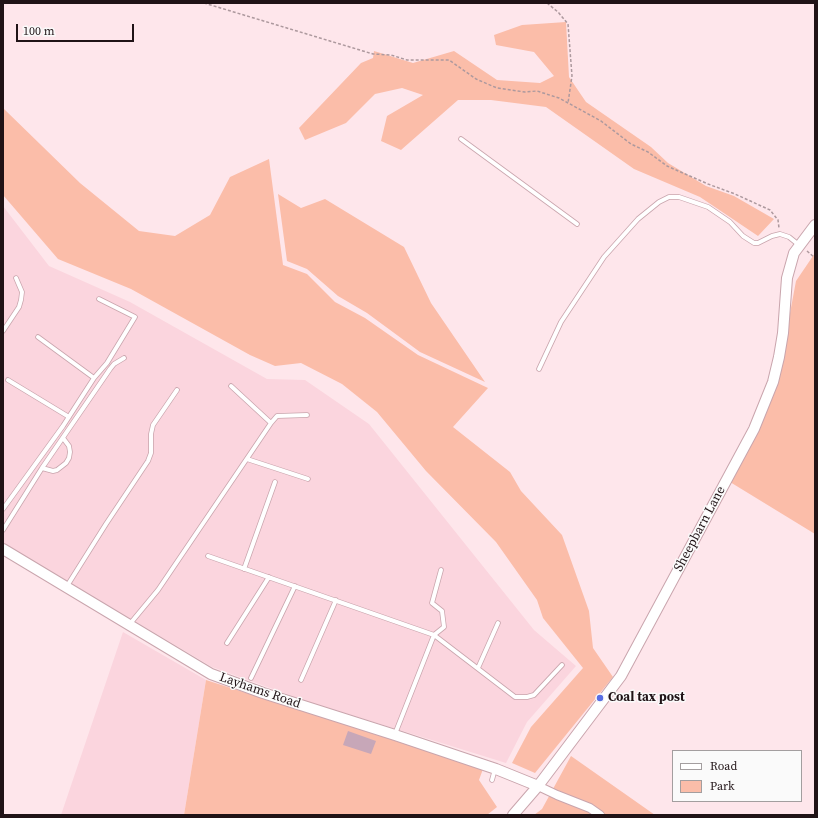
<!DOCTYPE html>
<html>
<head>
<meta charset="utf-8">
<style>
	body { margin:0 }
	#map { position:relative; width:818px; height:818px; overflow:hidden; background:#fee6eb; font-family:"Source Serif 4",serif }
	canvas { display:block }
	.frame { position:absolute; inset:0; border:4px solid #201316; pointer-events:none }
	.legend { position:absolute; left:672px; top:750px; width:130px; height:52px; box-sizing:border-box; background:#fafafa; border:1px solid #a39e9f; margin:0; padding:5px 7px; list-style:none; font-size:12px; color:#201316 }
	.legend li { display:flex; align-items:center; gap:8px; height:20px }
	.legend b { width:20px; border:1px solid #a39e9f }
	.scale { position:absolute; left:16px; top:24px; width:118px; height:18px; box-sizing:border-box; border:2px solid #201316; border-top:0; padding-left:5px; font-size:12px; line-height:14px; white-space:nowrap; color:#201316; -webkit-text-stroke:3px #fafafa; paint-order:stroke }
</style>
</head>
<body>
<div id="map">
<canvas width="818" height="818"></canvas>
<div class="frame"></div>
<ul class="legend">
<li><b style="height:5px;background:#fff"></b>Road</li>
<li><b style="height:11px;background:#fbbda9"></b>Park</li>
</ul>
<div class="scale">100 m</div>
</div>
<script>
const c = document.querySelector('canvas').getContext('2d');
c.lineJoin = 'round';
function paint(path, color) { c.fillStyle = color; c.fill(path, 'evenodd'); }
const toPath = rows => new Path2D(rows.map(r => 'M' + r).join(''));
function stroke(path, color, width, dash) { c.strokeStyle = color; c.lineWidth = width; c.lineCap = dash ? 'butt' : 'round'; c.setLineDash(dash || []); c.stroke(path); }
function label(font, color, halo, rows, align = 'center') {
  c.font = font + ' "Source Serif 4",serif'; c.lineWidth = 3; c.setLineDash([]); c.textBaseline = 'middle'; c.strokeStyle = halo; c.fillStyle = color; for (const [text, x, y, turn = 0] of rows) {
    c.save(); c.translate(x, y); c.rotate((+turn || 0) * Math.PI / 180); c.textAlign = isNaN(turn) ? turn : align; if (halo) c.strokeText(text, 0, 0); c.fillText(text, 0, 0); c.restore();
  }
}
paint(toPath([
	[3,206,49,266,130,302,267,379,305,380,369,424,534,630,576,666,527,722,506,763,309,702,212,667,3,543],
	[123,632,206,680,184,815,61,815]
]), '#fbd5de');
paint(toPath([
	[566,22,569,77,586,102,651,147,668,163,706,186,734,196,774,219,758,236,700,197,634,169,546,107,491,100,458,100,401,150,381,141,387,116,423,95,402,88,375,94,346,123,305,140,299,128,361,63,373,58,374,51,413,63,454,51,497,80,540,83,554,76,534,52,496,45,494,35,522,25],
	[3,108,80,183,139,231,175,236,210,215,230,177,269,159,283,265,307,274,335,302,365,318,418,355,488,388,453,427,510,472,521,491,562,535,589,611,593,648,613,677,535,773,512,763,531,727,583,668,543,618,537,600,496,542,426,471,377,412,342,384,301,363,275,366,250,355,131,289,58,259,3,195],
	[278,194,301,208,325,199,404,247,431,303,485,382,420,352,367,313,338,296,307,269,287,261],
	[815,253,815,534,730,482,777,383,796,281],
	[206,680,483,769,479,780,497,807,487,815,184,815],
	[571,756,655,815,534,815,542,809]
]), '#fbbda9');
paint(toPath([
	[348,731,376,741,371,754,343,745]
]), '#c7a7b8');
const service = toPath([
	[461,139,577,224],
	[3,331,19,307,21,300,22,292,16,278],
	[539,369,561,322,604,257,638,219,659,202,669,197,679,197,708,207,730,222,743,236,754,243,758,243,772,236,780,234,789,237,799,245],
	[94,378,107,363,135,317,99,299],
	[8,380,69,417],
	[231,386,271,423],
	[247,459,308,479],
	[42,468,53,471,57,470,66,463,69,458,70,452,69,446,63,438],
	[3,509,63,426,94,378,38,337],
	[3,530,42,468,110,369,114,364,124,358],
	[208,556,434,635,395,734],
	[244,569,275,482],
	[441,570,432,603,442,611,444,627,434,635,515,697,527,697,534,695,562,665],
	[67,586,106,524,148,461,151,453,151,434,153,425,177,390],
	[129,625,158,590,271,423,277,416,307,415],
	[227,643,269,577],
	[478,668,498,623],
	[251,678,295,586],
	[301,680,336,600],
	[492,780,495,769]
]);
const minor = toPath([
	[538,786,557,795,590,808,600,815]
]);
const tertiary = toPath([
	[3,549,211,674,263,693,395,735,496,769,538,786],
	[513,815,538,786,621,676,754,429,773,382,779,357,783,333,787,278,794,253,815,225]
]);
stroke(service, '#c9a5ad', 5.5);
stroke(minor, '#c9a5ad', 10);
stroke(tertiary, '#c9a5ad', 12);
stroke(toPath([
	[204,3,373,54,391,55,407,60,449,60,476,79,497,88,525,92,537,91,559,98,601,121,631,144,648,152,667,166,708,184,735,194,770,210,778,220,779,228],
	[547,3,558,12,568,24,572,76,568,103],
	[807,251,815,258]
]), '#ad999e', 1.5, [3, 2]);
stroke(service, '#fff', 4);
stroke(minor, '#fff', 8);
stroke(tertiary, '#fff', 10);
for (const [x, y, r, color] of [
	[600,698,4,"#586ee4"]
]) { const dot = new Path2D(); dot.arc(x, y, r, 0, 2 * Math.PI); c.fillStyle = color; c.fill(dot); stroke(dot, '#fafafa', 1.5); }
label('13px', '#201316', '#fafafa', [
	["Sheepbarn Lane",700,529,-62],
	["Layhams Road",260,691,19]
]);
label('bold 13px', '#201316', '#fafafa', [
	["Coal tax post",608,698]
], 'left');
</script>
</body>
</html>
